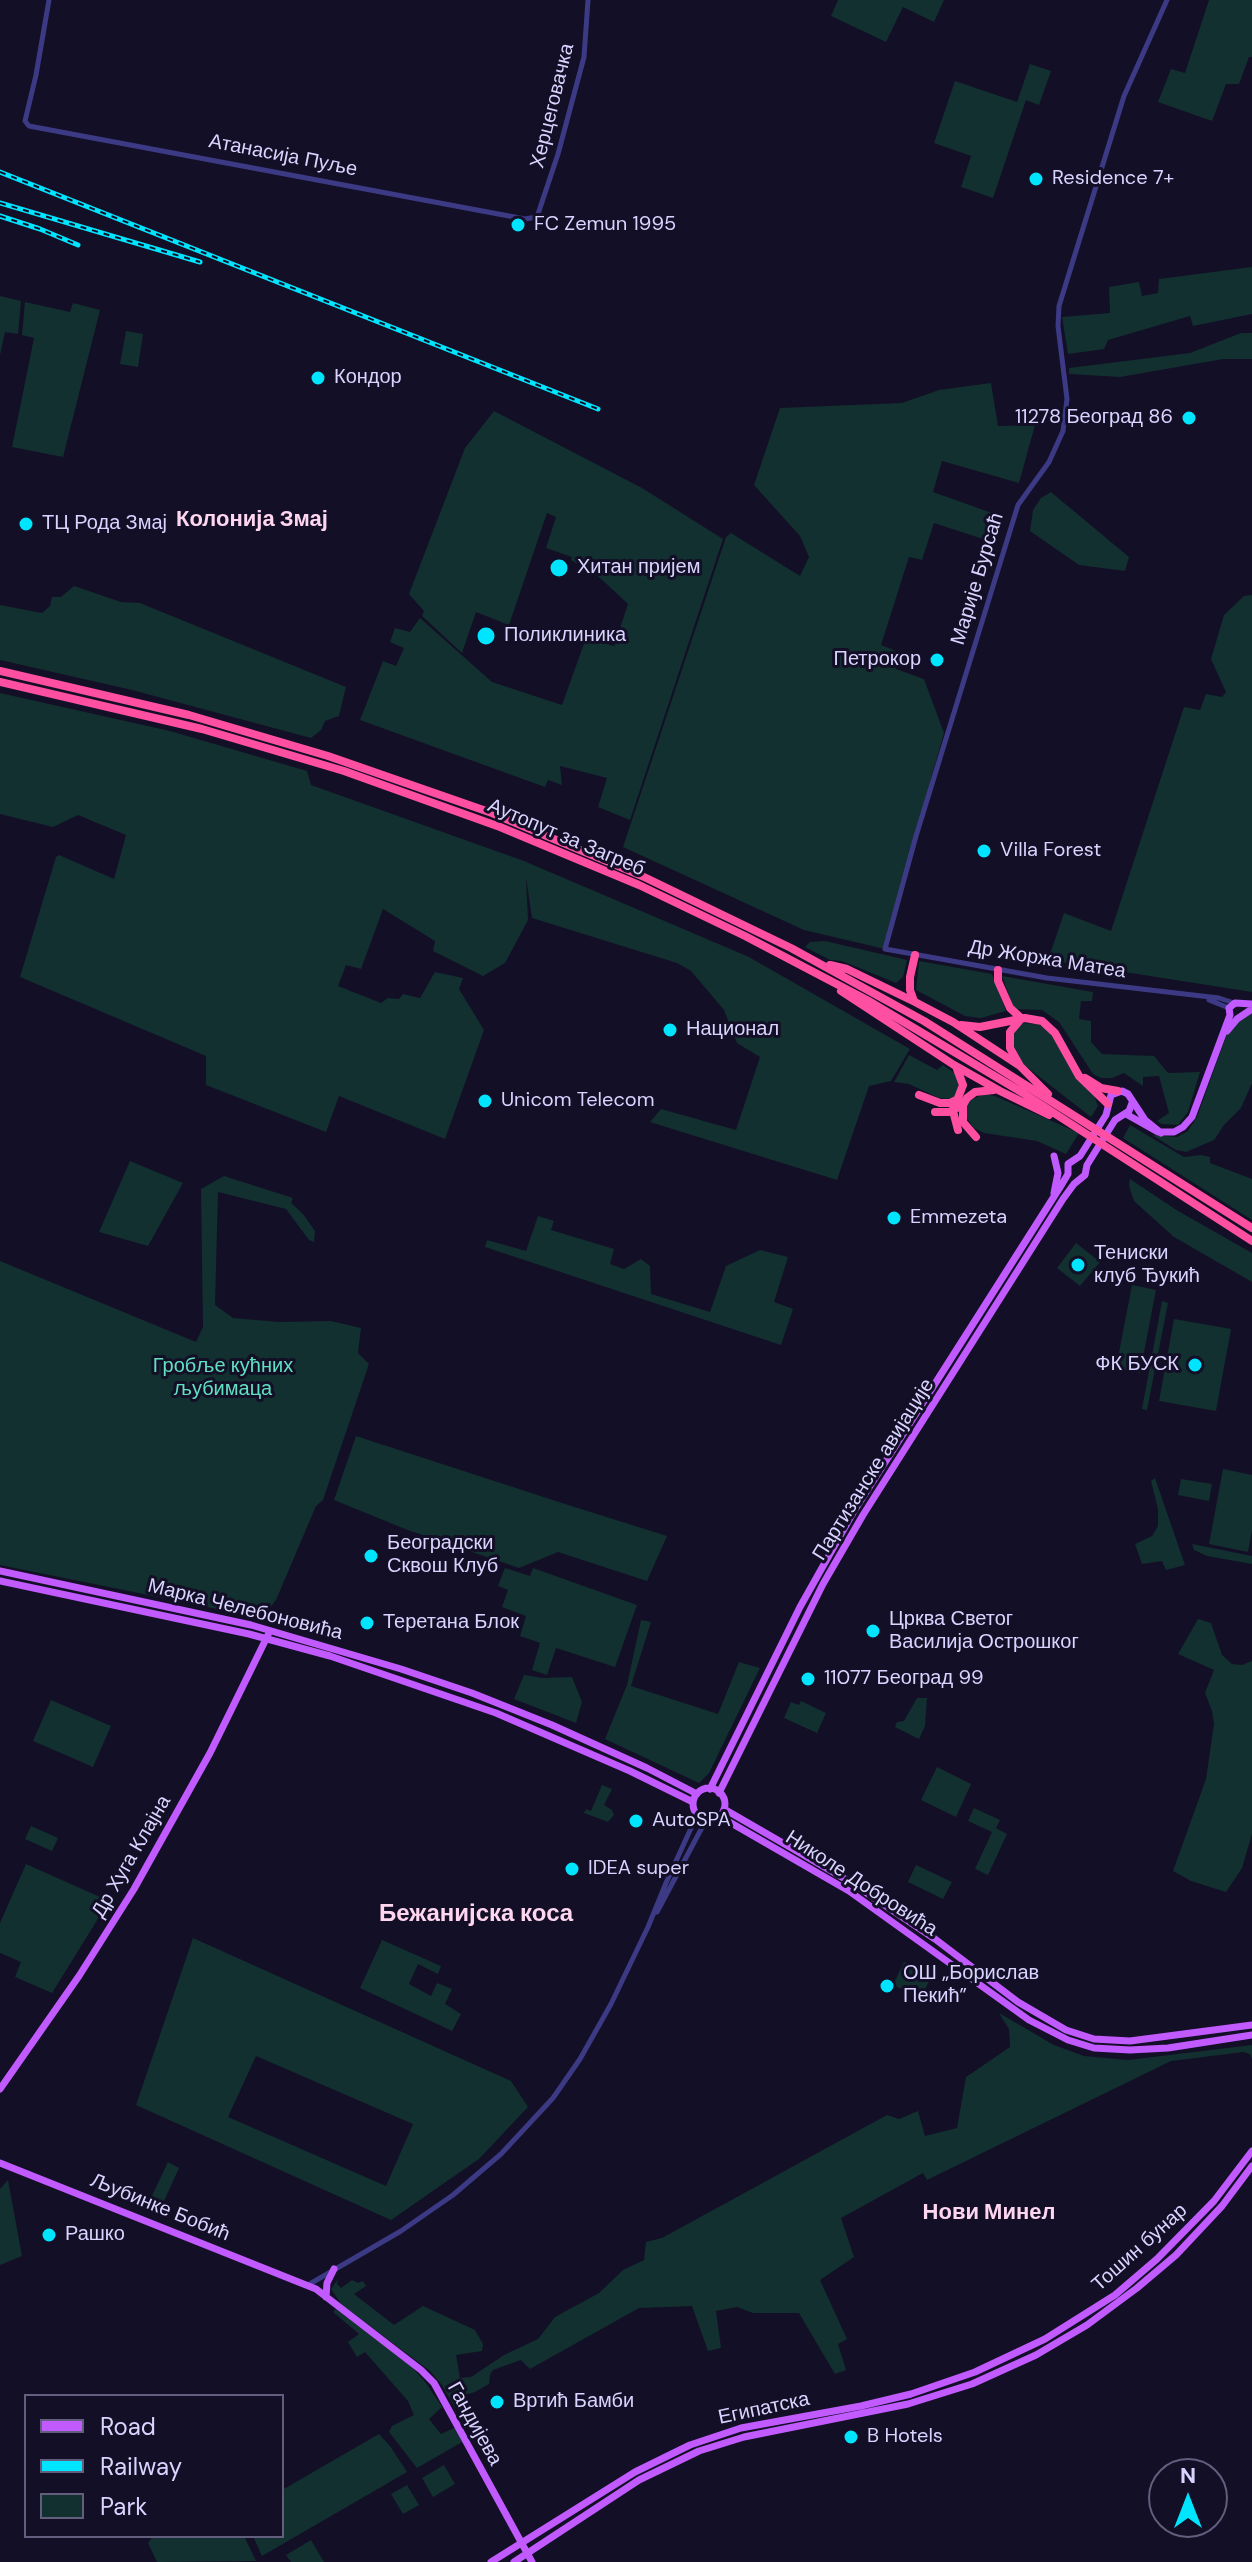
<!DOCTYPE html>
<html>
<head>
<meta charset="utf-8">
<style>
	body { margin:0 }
	#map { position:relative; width:1252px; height:2562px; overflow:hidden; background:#130f26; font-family:"DM Sans",sans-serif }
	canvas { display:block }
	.legend { position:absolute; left:24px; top:2394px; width:260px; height:144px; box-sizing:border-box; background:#130f26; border:2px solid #625e7d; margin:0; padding:10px 14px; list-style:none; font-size:24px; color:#d9d4ff }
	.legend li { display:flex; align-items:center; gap:16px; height:40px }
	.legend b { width:40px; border:2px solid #625e7d }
	.north { position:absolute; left:1148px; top:2458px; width:80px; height:80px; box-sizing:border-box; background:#130f26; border:2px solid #625e7d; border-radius:50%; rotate:0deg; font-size:22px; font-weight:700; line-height:32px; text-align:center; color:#d9d4ff }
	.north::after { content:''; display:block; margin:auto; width:28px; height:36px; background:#00e5ff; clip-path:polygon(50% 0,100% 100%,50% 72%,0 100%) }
</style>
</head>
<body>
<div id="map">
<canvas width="1252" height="2562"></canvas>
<ul class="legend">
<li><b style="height:10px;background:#c25bff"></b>Road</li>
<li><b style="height:10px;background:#00e5ff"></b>Railway</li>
<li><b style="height:22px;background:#12302f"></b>Park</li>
</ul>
<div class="north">N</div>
</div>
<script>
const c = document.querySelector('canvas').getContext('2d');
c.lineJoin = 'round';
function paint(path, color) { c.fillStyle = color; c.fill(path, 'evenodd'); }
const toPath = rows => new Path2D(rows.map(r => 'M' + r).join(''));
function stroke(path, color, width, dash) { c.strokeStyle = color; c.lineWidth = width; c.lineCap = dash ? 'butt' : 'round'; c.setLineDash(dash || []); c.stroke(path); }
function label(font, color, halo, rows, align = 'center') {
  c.font = font + ' "DM Sans",sans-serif'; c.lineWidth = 6; c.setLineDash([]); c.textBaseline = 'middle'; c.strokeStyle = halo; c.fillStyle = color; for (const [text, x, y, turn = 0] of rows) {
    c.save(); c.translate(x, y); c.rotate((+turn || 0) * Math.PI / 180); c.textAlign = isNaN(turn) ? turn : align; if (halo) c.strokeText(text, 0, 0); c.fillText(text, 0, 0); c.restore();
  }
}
paint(toPath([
	[838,0,944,0,934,22,903,7,886,42,831,16],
	[1209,0,1252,0,1252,57,1249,57,1239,84,1226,84,1212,121,1158,102,1171,69,1185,73],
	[1030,64,1051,71,1039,105,1026,100,993,198,961,187,971,156,934,143,955,81,1017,102],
	[1252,267,1252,314,1193,326,1190,316,1108,340,1104,349,1068,354,1062,317,1110,313,1109,287,1139,282,1142,296,1158,293,1159,279],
	[0,296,21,301,18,334,5,332,0,355],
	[25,302,70,312,73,303,100,310,63,457,12,447,34,338,22,335],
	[126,331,143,334,138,367,120,364],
	[1241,333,1252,333,1252,359,1223,359,1120,377,1069,374,1069,368,1190,353],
	[991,383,998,426,1035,425,1019,483,942,461,933,492,992,513,983,539,934,523,922,560,909,557,881,645,901,653,896,669,924,679,944,733,930,782,932,784,885,949,804,930,623,847,726,537,731,533,800,576,809,557,800,536,754,485,780,408,902,403,939,390],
	[494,411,642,488,723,539,630,820,598,807,607,778,560,766,562,785,548,780,545,787,360,720,383,661,396,666,404,648,390,642,395,628,410,632,420,618,492,682,562,705,586,638,614,646,628,604,599,577,571,560,572,557,546,548,556,517,547,513,509,625,476,612,462,653,422,616,424,611,409,594,465,448],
	[1051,492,1129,557,1125,571,1079,565,1030,531,1033,510,1041,498],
	[74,586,121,602,140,603,346,687,339,716,325,721,321,730,311,738,132,690,0,660,0,605,42,613,50,606,52,597,61,597],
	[1252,595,1252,992,1048,960,1064,913,1111,931,1184,707,1200,710,1206,694,1222,697,1226,692,1211,659,1224,615,1244,596],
	[0,693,170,731,307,771,311,785,524,861,749,957,910,1049,891,1081,869,1086,837,1180,650,1122,661,1109,736,1130,760,1057,737,1043,724,1010,691,971,677,963,532,918,526,877,528,920,505,963,483,976,433,951,435,941,383,909,361,969,346,965,338,986,381,1003,388,998,399,999,403,994,420,998,435,972,463,978,459,989,484,1030,445,1139,339,1096,326,1132,206,1085,206,1056,20,977,56,857,59,855,114,879,126,835,78,815,53,827,0,814],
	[825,941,907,960,903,977,896,983,842,961,830,960,805,947,810,942],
	[919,961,992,974,1006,1011,981,1018,965,1016,916,990],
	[1002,976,1093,992,1092,1001,1081,1001,1079,1019,1091,1021,1091,1042,1102,1054,1154,1056,1168,1073,1200,1072,1188,1112,1178,1125,1162,1124,1157,1121,1169,1113,1159,1076,1143,1077,1143,1086,1124,1073,1112,1078,1101,1078,1093,1074,1059,1022,1042,1010,1014,1009],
	[1252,1011,1252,1083,1241,1108,1224,1125,1214,1140,1186,1152,1176,1150,1152,1135,1177,1137,1188,1131,1197,1117,1227,1034,1233,1026],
	[1022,1023,1038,1024,1052,1034,1075,1076,1094,1095,1098,1106,1091,1117,1023,1064,1011,1040,1014,1030],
	[909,1055,937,1070,943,1065,956,1074,959,1087,957,1095,951,1099,939,1098,909,1084,894,1082],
	[984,1094,995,1096,1079,1133,1066,1154,1037,1141,984,1133,974,1128,968,1120,965,1110,968,1101],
	[1130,1125,1184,1157,1201,1155,1210,1157,1210,1163,1252,1179,1252,1220,1123,1138],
	[130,1161,183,1183,148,1246,99,1232],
	[224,1176,293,1198,291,1203,303,1214,315,1231,314,1242,309,1240,286,1209,218,1192,215,1305,233,1318,279,1322,331,1321,361,1328,358,1353,369,1364,323,1500,316,1506,276,1600,264,1616,252,1616,0,1565,0,1261,196,1342,203,1327,201,1189],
	[1130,1179,1178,1211,1252,1253,1252,1282,1174,1237,1134,1201,1129,1186],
	[538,1216,554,1221,551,1230,614,1249,610,1264,624,1269,641,1259,650,1266,651,1294,710,1312,726,1266,760,1250,788,1257,774,1302,793,1309,781,1345,485,1247,487,1240,526,1251],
	[1076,1243,1100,1262,1080,1286,1057,1268],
	[1132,1285,1156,1290,1140,1373,1116,1368],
	[1162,1301,1168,1303,1147,1410,1142,1409],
	[1174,1319,1231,1329,1216,1411,1159,1401],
	[356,1436,562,1503,667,1536,647,1581,558,1552,519,1568,405,1529,334,1500],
	[1223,1469,1252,1475,1252,1530,1248,1552,1209,1544],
	[1155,1478,1185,1565,1166,1570,1162,1561,1142,1564,1135,1544,1152,1536,1158,1526,1158,1509,1151,1481],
	[1181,1479,1212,1484,1209,1501,1178,1495],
	[1192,1544,1252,1556,1252,1564,1207,1556,1194,1550],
	[505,1568,530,1576,533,1568,637,1605,615,1667,556,1648,547,1675,532,1670,540,1643,520,1636,526,1616,502,1607,508,1590,498,1586],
	[1198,1619,1211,1623,1222,1655,1232,1664,1242,1665,1252,1661,1252,1834,1242,1868,1226,1892,1191,1881,1173,1871,1206,1779,1214,1724,1212,1711,1205,1693,1214,1670,1178,1654],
	[641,1620,651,1622,631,1686,718,1714,739,1662,760,1668,709,1773,699,1783,605,1739,627,1685],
	[524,1675,543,1678,572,1677,582,1702,576,1723,514,1699],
	[917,1698,927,1698,925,1726,919,1739,895,1727,897,1722,904,1721],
	[51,1700,111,1726,93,1767,33,1741],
	[801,1701,826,1713,817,1733,784,1718,791,1702,799,1705],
	[937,1767,971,1784,956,1817,921,1800],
	[602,1785,612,1789,604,1805,612,1810,614,1815,608,1822,584,1813,586,1809,591,1811],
	[974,1808,1000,1820,996,1828,1007,1834,988,1875,975,1869,992,1832,968,1821],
	[31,1826,58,1838,52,1851,25,1839],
	[26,1864,109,1901,52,1993,15,1977,21,1962,0,1953,0,1923],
	[916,1865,952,1882,943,1899,908,1882],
	[193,1938,511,2081,528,2107,479,2159,391,2220,136,2105],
	[256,2056,413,2124,386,2186,228,2117],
	[382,1940,441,1966,438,1974,418,1964,409,1984,431,1996,437,1983,452,1989,445,2004,461,2014,452,2031,360,1988],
	[904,1962,932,1975,921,1998,893,1985],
	[999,2013,1054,2045,1084,2056,1128,2060,1252,2045,1252,2059,1250,2054,1243,2052,1171,2061,927,2180,923,2173,841,2218,854,2257,820,2280,847,2339,838,2344,846,2370,835,2374,799,2313,753,2313,737,2307,716,2311,721,2348,708,2351,692,2306,639,2308,530,2369,521,2360,493,2370,490,2375,489,2384,475,2392,461,2396,460,2406,455,2408,442,2385,430,2371,342,2305,331,2289,338,2279,337,2284,341,2288,352,2280,358,2283,363,2281,366,2286,354,2294,394,2325,423,2306,475,2330,483,2344,482,2351,456,2355,460,2378,471,2377,504,2355,538,2339,555,2317,599,2293,623,2270,644,2260,646,2242,662,2238,887,2115,899,2119,918,2111,925,2136,957,2128,966,2077,1010,2047,1009,2029],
	[168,2162,179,2168,160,2210,148,2204],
	[8,2180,22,2256,0,2265,0,2189],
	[336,2309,412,2367,426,2383,442,2407,429,2419,441,2434,456,2427,462,2442,417,2468,389,2432,392,2426,414,2415,408,2401,365,2352,357,2357,348,2342,359,2334,333,2312],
	[379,2434,390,2446,407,2472,262,2556,253,2536,282,2536,282,2490],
	[444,2465,455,2484,433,2497,422,2478],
	[407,2485,419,2505,403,2514,391,2494],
	[153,2536,244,2536,256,2561,157,2562,148,2543],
	[311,2540,324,2562,291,2562,286,2555]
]), '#12302f');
stroke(toPath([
	[49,0,36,75,25,121,29,126,525,219,537,217,558,154,584,57,588,0],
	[1167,0,1124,96,1059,306,1058,326,1067,399,1063,431,1049,462,1018,505,916,836,885,949,1047,978,1219,998,1234,1003],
	[1209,1000,1229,1008],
	[657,1912,706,1820],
	[308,2285,401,2231,453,2195,501,2154,553,2098,580,2059,611,2004,648,1927,666,1883,697,1815]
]), '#3d3a85', 5);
stroke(toPath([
	[1227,1031,1237,1019,1252,1009],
	[1126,1114,1158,1132,1174,1132,1183,1127,1192,1117,1230,1015,1229,1008,1235,1003,1252,1004],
	[1054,1193,1058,1173,1054,1156],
	[0,1571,251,1625,401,1669,472,1693,552,1725,647,1768,697,1794],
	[0,1581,249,1634,330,1656,496,1713,630,1771,693,1802],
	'693 1804a16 16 0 1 1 32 0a16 16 0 1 1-32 0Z',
	[710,1789,800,1607,854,1511,1062,1184,1068,1174,1068,1164,1080,1156,1106,1115,1111,1095,1122,1091,1128,1094,1145,1120,1161,1133],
	[719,1793,823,1584,863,1515,1063,1199,1074,1184,1085,1175,1087,1165,1115,1120,1129,1111,1132,1103],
	[724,1809,852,1883,935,1939,1018,2002,1066,2030,1094,2039,1130,2041,1252,2025],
	[719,1816,849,1891,1029,2020,1068,2040,1094,2048,1130,2050,1168,2048,1252,2035],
	[0,2089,79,1976,134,1889,210,1753,268,1635],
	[0,2163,316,2289,421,2370,434,2383,532,2562],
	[326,2297,327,2283,334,2269],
	[491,2562,635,2472,690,2445,741,2428,861,2406,911,2394,975,2372,1045,2339,1115,2295,1157,2259,1214,2201,1252,2151],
	[514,2562,639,2480,699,2451,744,2437,908,2404,972,2384,1036,2355,1087,2325,1137,2288,1176,2255,1222,2206,1252,2166]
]), '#c25bff', 7);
stroke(toPath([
	[0,671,189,715,328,756,492,813,642,876,791,948,924,1021,1252,1228],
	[0,682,202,729,344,771,500,827,639,885,745,936,867,1000,1023,1093,1252,1241],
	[830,965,847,969,915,1002,953,1022,1020,1066],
	[998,970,998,981,1010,1008,1021,1018],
	[841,991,954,1065,1000,1091,1049,1115],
	[914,1001,910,990,910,977,915,955],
	[1021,1019,1010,1032,1010,1048,1020,1066,1048,1094],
	[961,1025,980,1027,1025,1018,1042,1021,1055,1033,1079,1076,1108,1104],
	[957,1069,963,1085,953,1111,958,1130],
	[1085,1078,1101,1088,1118,1091],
	[919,1095,940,1103,950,1103,956,1100],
	[935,1112,949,1112,957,1108],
	[976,1137,963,1122,963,1105,967,1098,975,1092,994,1090]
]), '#ff4fa3', 8);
const rail = toPath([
	[0,172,598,409],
	[0,203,200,262],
	[0,216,40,229,78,245]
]);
stroke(rail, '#00e5ff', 5);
stroke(rail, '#130f26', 2, [6]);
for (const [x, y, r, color] of [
	[1036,179,8,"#00e5ff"],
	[518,225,8,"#00e5ff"],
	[318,378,8,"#00e5ff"],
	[1189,418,8,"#00e5ff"],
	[26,524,8,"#00e5ff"],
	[559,568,10,"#00e5ff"],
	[486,636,10,"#00e5ff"],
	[937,660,8,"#00e5ff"],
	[984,851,8,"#00e5ff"],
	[670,1030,8,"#00e5ff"],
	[485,1101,8,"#00e5ff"],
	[894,1218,8,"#00e5ff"],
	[1078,1265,8,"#00e5ff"],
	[1195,1365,8,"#00e5ff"],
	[371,1556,8,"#00e5ff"],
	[367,1623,8,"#00e5ff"],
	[873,1631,8,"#00e5ff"],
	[808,1679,8,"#00e5ff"],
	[636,1821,8,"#00e5ff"],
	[572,1869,8,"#00e5ff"],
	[887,1986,8,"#00e5ff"],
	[49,2235,8,"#00e5ff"],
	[497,2402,8,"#00e5ff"],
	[851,2437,8,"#00e5ff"]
]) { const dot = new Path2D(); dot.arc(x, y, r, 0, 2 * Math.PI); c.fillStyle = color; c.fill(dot); stroke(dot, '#130f26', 3); }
label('20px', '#d9d4ff', '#130f26', [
	["Херцеговачка",553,106,-76],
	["Атанасија Пуље",283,156,11],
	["Марије Бурсаћ",978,579,-73],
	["Аутопут за Загреб",566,838,23],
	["Др Жоржа Матеа",1047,960,9],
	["Партизанске авијације",874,1470,-58],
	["Марка Челебоновића",245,1610,14],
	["Др Хуга Клајна",132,1857,-60],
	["Николе Добровића",861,1884,33],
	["Љубинке Бобић",160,2208,22],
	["Тошин бунар",1140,2248,-42],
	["Египатска",764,2409,-12],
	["Гандијева",474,2424,61]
]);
label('20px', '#d9d4ff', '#130f26', [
	["Residence 7+",1052,179],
	["FC Zemun 1995",534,225],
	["Кондор",334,378],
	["11278 Београд 86",1173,418,"right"],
	["ТЦ Рода Змај",42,524],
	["Хитан пријем",577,568],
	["Поликлиника",504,636],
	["Петрокор",921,660,"right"],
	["Villa Forest",1000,851],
	["Национал",686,1030],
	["Unicom Telecom",501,1101],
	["Emmezeta",910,1218],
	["Тениски",1094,1254],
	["клуб Ђукић",1094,1277],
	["ФК БУСК",1179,1365,"right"],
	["Београдски",387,1544],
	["Сквош Клуб",387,1567],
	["Црква Светог",889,1620],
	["Василија Острошког",889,1643],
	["Теретана Блок",383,1623],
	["11077 Београд 99",824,1679],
	["AutoSPA",652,1821],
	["IDEA super",588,1869],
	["ОШ „Борислав",903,1974],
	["Пекић”",903,1997],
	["Рашко",65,2235],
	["Вртић Бамби",513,2402],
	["B Hotels",867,2437]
], 'left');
label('20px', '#5fe0c0', '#130f26', [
	["Гробље кућних",223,1367],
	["љубимаца",223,1390]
]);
label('bold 22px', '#ffd6f0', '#130f26', [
	["Колонија Змај",252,520],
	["Нови Минел",989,2213]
]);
label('bold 24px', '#ffd6f0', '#130f26', [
	["Бежанијска коса",476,1915]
]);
</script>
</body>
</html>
